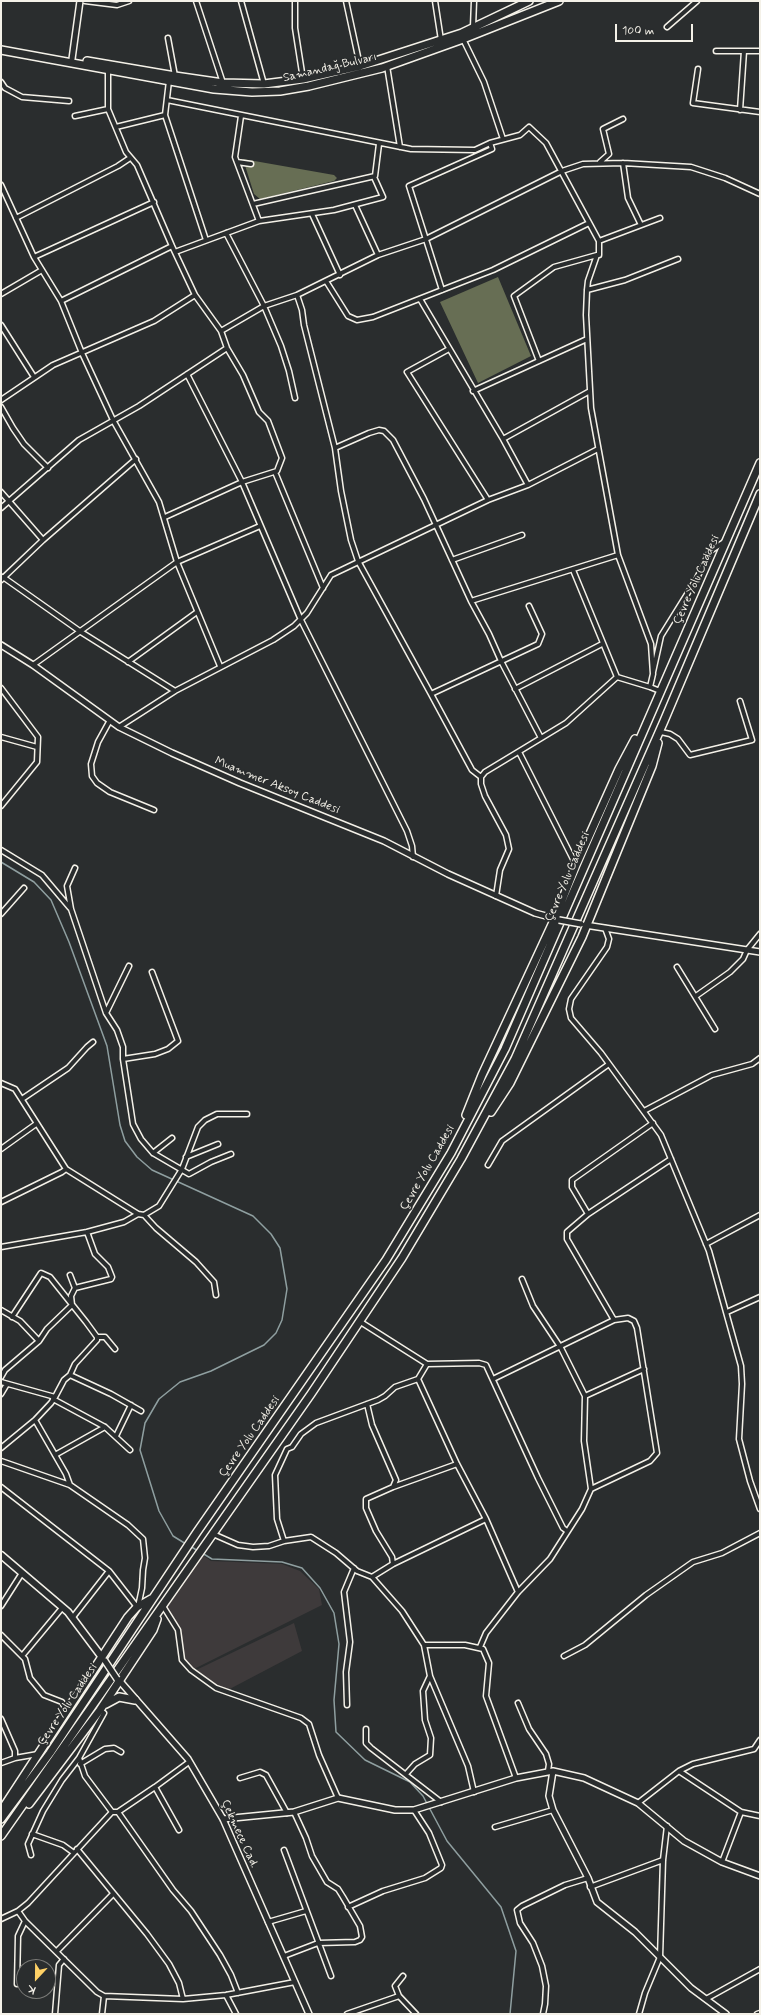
<!DOCTYPE html>
<html>
<head>
<meta charset="utf-8">
<style>
	body { margin:0 }
	#map { position:relative; width:761px; height:2015px; overflow:hidden; background:#2a2d2e; font-family:Mynerve,sans-serif }
	canvas { display:block }
	.frame { position:absolute; inset:0; border:2px solid #f4f1e8; pointer-events:none }
	.north { position:absolute; left:16px; top:1959px; width:40px; height:40px; box-sizing:border-box; background:#2a2d2e; border:1px solid #7b7b78; border-radius:50%; rotate:202deg; font-size:11px; font-weight:700; line-height:16px; text-align:center; color:#f4f1e8 }
	.north::after { content:''; display:block; margin:auto; width:14px; height:18px; background:#ffd166; clip-path:polygon(50% 0,100% 100%,50% 72%,0 100%) }
	.scale { position:absolute; left:615px; top:24px; width:78px; height:18px; box-sizing:border-box; border:2px solid #f4f1e8; border-top:0; padding-left:5px; font-size:12px; line-height:14px; white-space:nowrap; color:#f4f1e8; -webkit-text-stroke:3px #2a2d2e; paint-order:stroke }
</style>
</head>
<body>
<div id="map">
<canvas width="761" height="2015"></canvas>
<div class="frame"></div>
<div class="north">K</div>
<div class="scale">100 m</div>
</div>
<script>
const c = document.querySelector('canvas').getContext('2d');
c.lineJoin = 'round';
function paint(path, color) { c.fillStyle = color; c.fill(path, 'evenodd'); }
const toPath = rows => new Path2D(rows.map(r => 'M' + r).join(''));
function stroke(path, color, width, dash) { c.strokeStyle = color; c.lineWidth = width; c.lineCap = dash ? 'butt' : 'round'; c.setLineDash(dash || []); c.stroke(path); }
function label(font, color, halo, rows, align = 'center') {
  c.font = font + ' Mynerve,sans-serif'; c.lineWidth = 3.5; c.setLineDash([]); c.textBaseline = 'middle'; c.strokeStyle = halo; c.fillStyle = color; for (const [text, x, y, turn = 0] of rows) {
    c.save(); c.translate(x, y); c.rotate((+turn || 0) * Math.PI / 180); c.textAlign = isNaN(turn) ? turn : align; if (halo) c.strokeText(text, 0, 0); c.fillText(text, 0, 0); c.restore();
  }
}
paint(toPath([
	[201,1554,211,1561,282,1564,300,1571,319,1589,322,1605,194,1669,184,1658,180,1629,165,1607],
	[294,1623,302,1651,224,1692,194,1671]
]), '#3e3a3b');
paint(toPath([
	[243,159,334,175,337,178,334,181,260,199,254,194],
	[498,277,531,356,478,383,440,302]
]), '#676e54');
stroke(toPath([
	[1,862,34,882,51,900,69,942,107,1046,120,1125,125,1141,137,1157,152,1170,253,1216,271,1234,280,1248,287,1289,282,1320,276,1333,264,1345,211,1371,180,1382,159,1399,145,1423,140,1450,159,1511,173,1536,186,1544],
	[190,1546,198,1551],
	[202,1553,212,1559,282,1562,302,1568,320,1588,334,1613,339,1644,334,1700,336,1732,365,1760,410,1782,423,1796,447,1841,501,1907,516,1951,510,2014]
]), '#8f9fa0', 1.5);
const minor = toPath([
	[85,1,117,5,129,1],
	[196,1,223,83],
	[241,1,264,84],
	[295,1,295,28,303,79],
	[346,1,360,66],
	[435,1,441,40],
	[473,27,474,1],
	[667,27,697,1],
	[168,38,175,76],
	[463,39,484,82,503,139],
	[716,51,760,51],
	[387,66,400,147],
	[698,69,693,103,760,112],
	[108,70,108,109,126,152,137,165,172,246,195,295,221,331,227,348,243,375,259,412,268,421,282,458,277,471,242,482,165,517],
	[169,81,165,115,206,240],
	[1,82,5,88,22,97,69,101],
	[167,100,411,149,475,150,490,143,520,135,529,127,546,143,599,241,599,255,597,255,588,281,587,290,586,315,591,408,618,555,651,644,653,674,650,687,660,691],
	[740,110,744,51],
	[75,116,108,109],
	[241,116,235,157,259,221],
	[116,127,165,115],
	[237,162,251,164],
	[600,162,609,154,603,129,623,119],
	[623,163,628,198,641,225],
	[1,185,34,257,61,301,82,353,113,420,159,502,177,562,220,666],
	[253,204,375,176,379,144],
	[355,205,378,255],
	[312,214,340,275],
	[16,218,118,166,130,158],
	[226,233,264,306,281,346,289,371,295,398],
	[599,241,660,218],
	[175,252,259,221,334,210,383,197,374,177],
	[34,257,154,202],
	[326,281,348,316,357,320,373,317,493,270,589,223],
	[442,290,409,186,492,149,490,143],
	[587,290,625,280,678,259],
	[1,294,42,270],
	[297,295,302,310,304,325,335,448],
	[420,299,503,439,528,485],
	[61,301,172,246],
	[1,325,34,377],
	[221,331,264,306,297,295,378,255,426,239,562,171,583,164,623,163,691,167,725,178,760,194],
	[449,349,407,372,488,500],
	[539,361,514,296,554,267,597,255],
	[187,374,242,482,301,620,407,831,412,846,413,857],
	[473,391,587,339],
	[1,400,53,365,154,321,195,295],
	[1,407,13,428,24,444,48,468],
	[503,439,590,391],
	[275,472,323,588],
	[1,492,43,540],
	[1,508,79,440,139,406,227,348],
	[452,560,522,535],
	[573,570,617,677],
	[3,577,81,632,175,691],
	[1,580,43,540,136,459],
	[471,601,618,555],
	[128,662,197,612],
	[33,665,177,562,260,526],
	[653,672,661,636,697,578,710,551,726,541],
	[1,688,38,737,37,762,1,806],
	[515,689,602,644],
	[431,694,358,561,351,540,341,491,335,448,369,433,379,430,384,431,393,440,424,499,471,601,489,634,501,661,541,738],
	[109,722,98,742,91,764,92,776,97,783,110,792,154,810],
	[119,727,175,691,273,640,294,626,307,613,331,575,488,500,528,485,598,449],
	[661,732,670,734,678,739,690,755,752,740,740,701],
	[1,737,37,747],
	[519,752,576,865],
	[481,777,472,770,431,694,538,644,542,634,529,606],
	[1,850,42,875,70,908],
	[75,868,67,886,71,909,106,1013],
	[496,896,500,870,509,849,506,835,485,796,481,784,481,777,485,772,566,723,617,677,650,687],
	[1,914,24,888],
	[605,928,609,939,607,947,571,999,569,1009,571,1018,601,1053,661,1135,709,1251,741,1366,742,1384,739,1439,750,1481,760,1509],
	[129,966,106,1013,117,1030,123,1047,123,1059,133,1124,141,1139,153,1153,189,1174,211,1162,231,1154],
	[677,967,715,1029],
	[696,996,730,972,743,959,747,950,760,934],
	[123,1059,155,1054,168,1049,178,1041,152,972],
	[1,1083,15,1089,66,1169,138,1214,124,1222,87,1232,1,1247],
	[22,1099,68,1068,87,1047,93,1042],
	[644,1111,712,1075,752,1064,760,1058],
	[1,1149,36,1124],
	[153,1153,172,1138],
	[186,1157,218,1144],
	[488,1165,502,1141,609,1064],
	[1,1202,62,1172,66,1169],
	[138,1214,144,1215,156,1228,196,1262,214,1282,216,1295],
	[588,1214,572,1187,572,1180,653,1123],
	[144,1215,159,1206,182,1169,198,1127,205,1120,217,1114,247,1114],
	[706,1244,760,1215],
	[75,1288,111,1279,112,1277,108,1267,95,1254,87,1232],
	[1,1310,20,1321,39,1341,47,1329,72,1305,71,1296,75,1288,70,1275],
	[727,1312,760,1297],
	[614,1320,567,1239,567,1232,588,1214,671,1159],
	[359,1321,427,1364,479,1363,486,1365,538,1478,563,1528,567,1531],
	[97,1337,105,1337,115,1349],
	[70,1375,111,1394,141,1411],
	[1,1377,5,1370,39,1341],
	[418,1379,457,1464,486,1519,518,1592],
	[493,1379,614,1320,628,1318,634,1321,637,1328,657,1453,650,1461,591,1489],
	[1,1382,55,1397,64,1380,70,1375,75,1364,97,1340,97,1337,86,1322,50,1277,41,1273,12,1317],
	[1,1394,7,1384],
	[585,1396,644,1369],
	[53,1399,105,1427,130,1450],
	[367,1404,372,1425,396,1480,393,1487,366,1499,366,1508,376,1531,392,1557,393,1564,372,1577],
	[35,1420,66,1474,70,1485,128,1525,143,1539,145,1558,143,1570,142,1588,138,1607],
	[116,1436,131,1405],
	[1,1448,35,1420,51,1403,55,1397],
	[55,1455,105,1427],
	[1,1461,70,1485],
	[1,1487,109,1571,73,1617],
	[393,1487,457,1464],
	[213,1534,238,1545,253,1547,269,1546,284,1541,311,1537,336,1553,357,1571,372,1577,402,1611,424,1645,430,1676,468,1766,474,1792],
	[284,1541,277,1519,275,1475,287,1449,292,1447,301,1434,316,1423,378,1400,385,1396,395,1387,418,1379,427,1364],
	[393,1564,486,1519],
	[109,1571,137,1607],
	[1,1606,22,1573],
	[163,1606,178,1630,182,1660,191,1670,216,1688,301,1718,309,1724,319,1755,338,1798],
	[1,1635,25,1659,30,1678,44,1695,62,1702,66,1710],
	[424,1645,465,1645,483,1649,489,1663,486,1696,516,1778],
	[480,1647,486,1633,518,1592,550,1559,582,1509,591,1489,584,1441,585,1396,561,1348,533,1306,522,1279],
	[22,1656,62,1608],
	[564,1656,585,1645,646,1595,693,1562,722,1553,760,1533],
	[518,1703,529,1729,546,1754,549,1764,548,1771],
	[347,1705,346,1672,350,1642,344,1592,354,1568],
	[100,1710,104,1713,79,1758,85,1776,112,1812,118,1812,173,1890,191,1911,220,1955,231,1975,238,1993],
	[1,1719,15,1751,15,1758],
	[366,1729,366,1743,371,1748,441,1802],
	[1,1763,15,1758,38,1754],
	[80,1764,105,1749,114,1748,121,1752],
	[679,1771,741,1812,760,1816],
	[406,1774,415,1764,430,1755,431,1738,425,1720,423,1691,430,1676],
	[240,1778,260,1772,266,1775,287,1813],
	[155,1787,179,1830],
	[638,1803,679,1771,693,1764,754,1749,760,1740],
	[118,1812,155,1787,189,1762],
	[495,1827,553,1810],
	[32,1834,63,1845,74,1853],
	[77,1849,147,1934,169,1964,179,1983,183,1999],
	[284,1850,331,1976],
	[31,1855,28,1844,43,1811,62,1780,79,1758],
	[722,1862,741,1812],
	[590,1887,663,1860],
	[348,1907,383,1891,425,1878,441,1868,442,1865,429,1833,414,1810],
	[18,1911,25,1921,97,1992,104,1996,183,1999,226,1995,295,1982],
	[1,1919,18,1911,28,1903,112,1812],
	[268,1922,306,1911],
	[57,1951,113,1894],
	[284,1956,318,1943,355,1942,360,1940,362,1937,360,1926,343,1897,338,1889,327,1882,312,1856,306,1838,294,1812],
	[403,1976,395,1986,399,1996,416,2014],
	[17,1984,18,1936,25,1921],
	[226,1995,236,2014],
	[706,1999,760,1969],
	[55,2014,59,1965,64,1959],
	[102,2014,104,1996],
	[347,2014,399,1996],
	[543,2014,545,2004,546,1986,542,1966,533,1943,520,1923,517,1910,522,1906,565,1885,588,1878],
	[639,2014,645,1993,660,1957,663,1860,667,1826],
	[757,2014,760,2013]
]);
const tertiary = toPath([
	[72,59,80,1],
	[1,645,33,665,119,727,172,753,240,783,384,841,448,874,535,913,557,919],
	[585,925,760,952],
	[118,1679,188,1759,223,1819,309,2014],
	[553,1771,549,1796,553,1810,588,1878,597,1902,635,1932,691,1988,726,2014],
	[223,1819,294,1812,338,1798,395,1810,414,1810,516,1778,553,1771,584,1778,638,1803,684,1841,722,1862,760,1876]
]);
const secondary = toPath([
	[1,1555,68,1612,101,1656]
]);
const trunk = toPath([
	[1,50,214,89,252,92,280,91,309,86,382,68,463,39,559,1],
	[87,61,175,76,223,83,264,84,303,79,360,66,462,33,529,1],
	[491,1112,510,1083,582,937,652,766,658,743],
	[466,1115,482,1075,555,918,576,865,619,769,635,739],
	[106,1704,119,1697,135,1700],
	[29,1804,100,1710,153,1630,157,1619],
	[1,1811,128,1617,137,1607,151,1599],
	[1,1819,50,1753,197,1532,386,1260,451,1153,505,1049,760,463],
	[1,1836,311,1394,402,1258,461,1159,515,1059,664,721,760,494]
]);
stroke(minor, '#f4f1e8', 7);
stroke(tertiary, '#f4f1e8', 8);
stroke(secondary, '#f4f1e8', 9);
stroke(trunk, '#f4f1e8', 10);
stroke(minor, '#2a2d2e', 4);
stroke(tertiary, '#2a2d2e', 5);
stroke(secondary, '#2a2d2e', 6);
stroke(trunk, '#2a2d2e', 7);
const tertiaryBridge = toPath([
	[559,920,581,924],
	[105,1661,117,1679]
]);
stroke(tertiaryBridge, '#f4f1e8', 8, []);
stroke(tertiaryBridge, '#2a2d2e', 5);
label('12px', '#f4f1e8', '#2a2d2e', [
	["Samandağ Bulvarı",330,68,-13],
	["Çevre Yolu Caddesi",697,580,-66],
	["Muammer Aksoy Caddesi",277,786,22],
	["Çevre Yolu Caddesi",568,877,-67],
	["Çevre Yolu Caddesi",428,1168,-60],
	["Çevre Yolu Caddesi",250,1437,-55],
	["Çevre Yolu Caddesi",68,1705,-56],
	["Çekmece Cad.",239,1834,65]
]);
</script>
</body>
</html>
